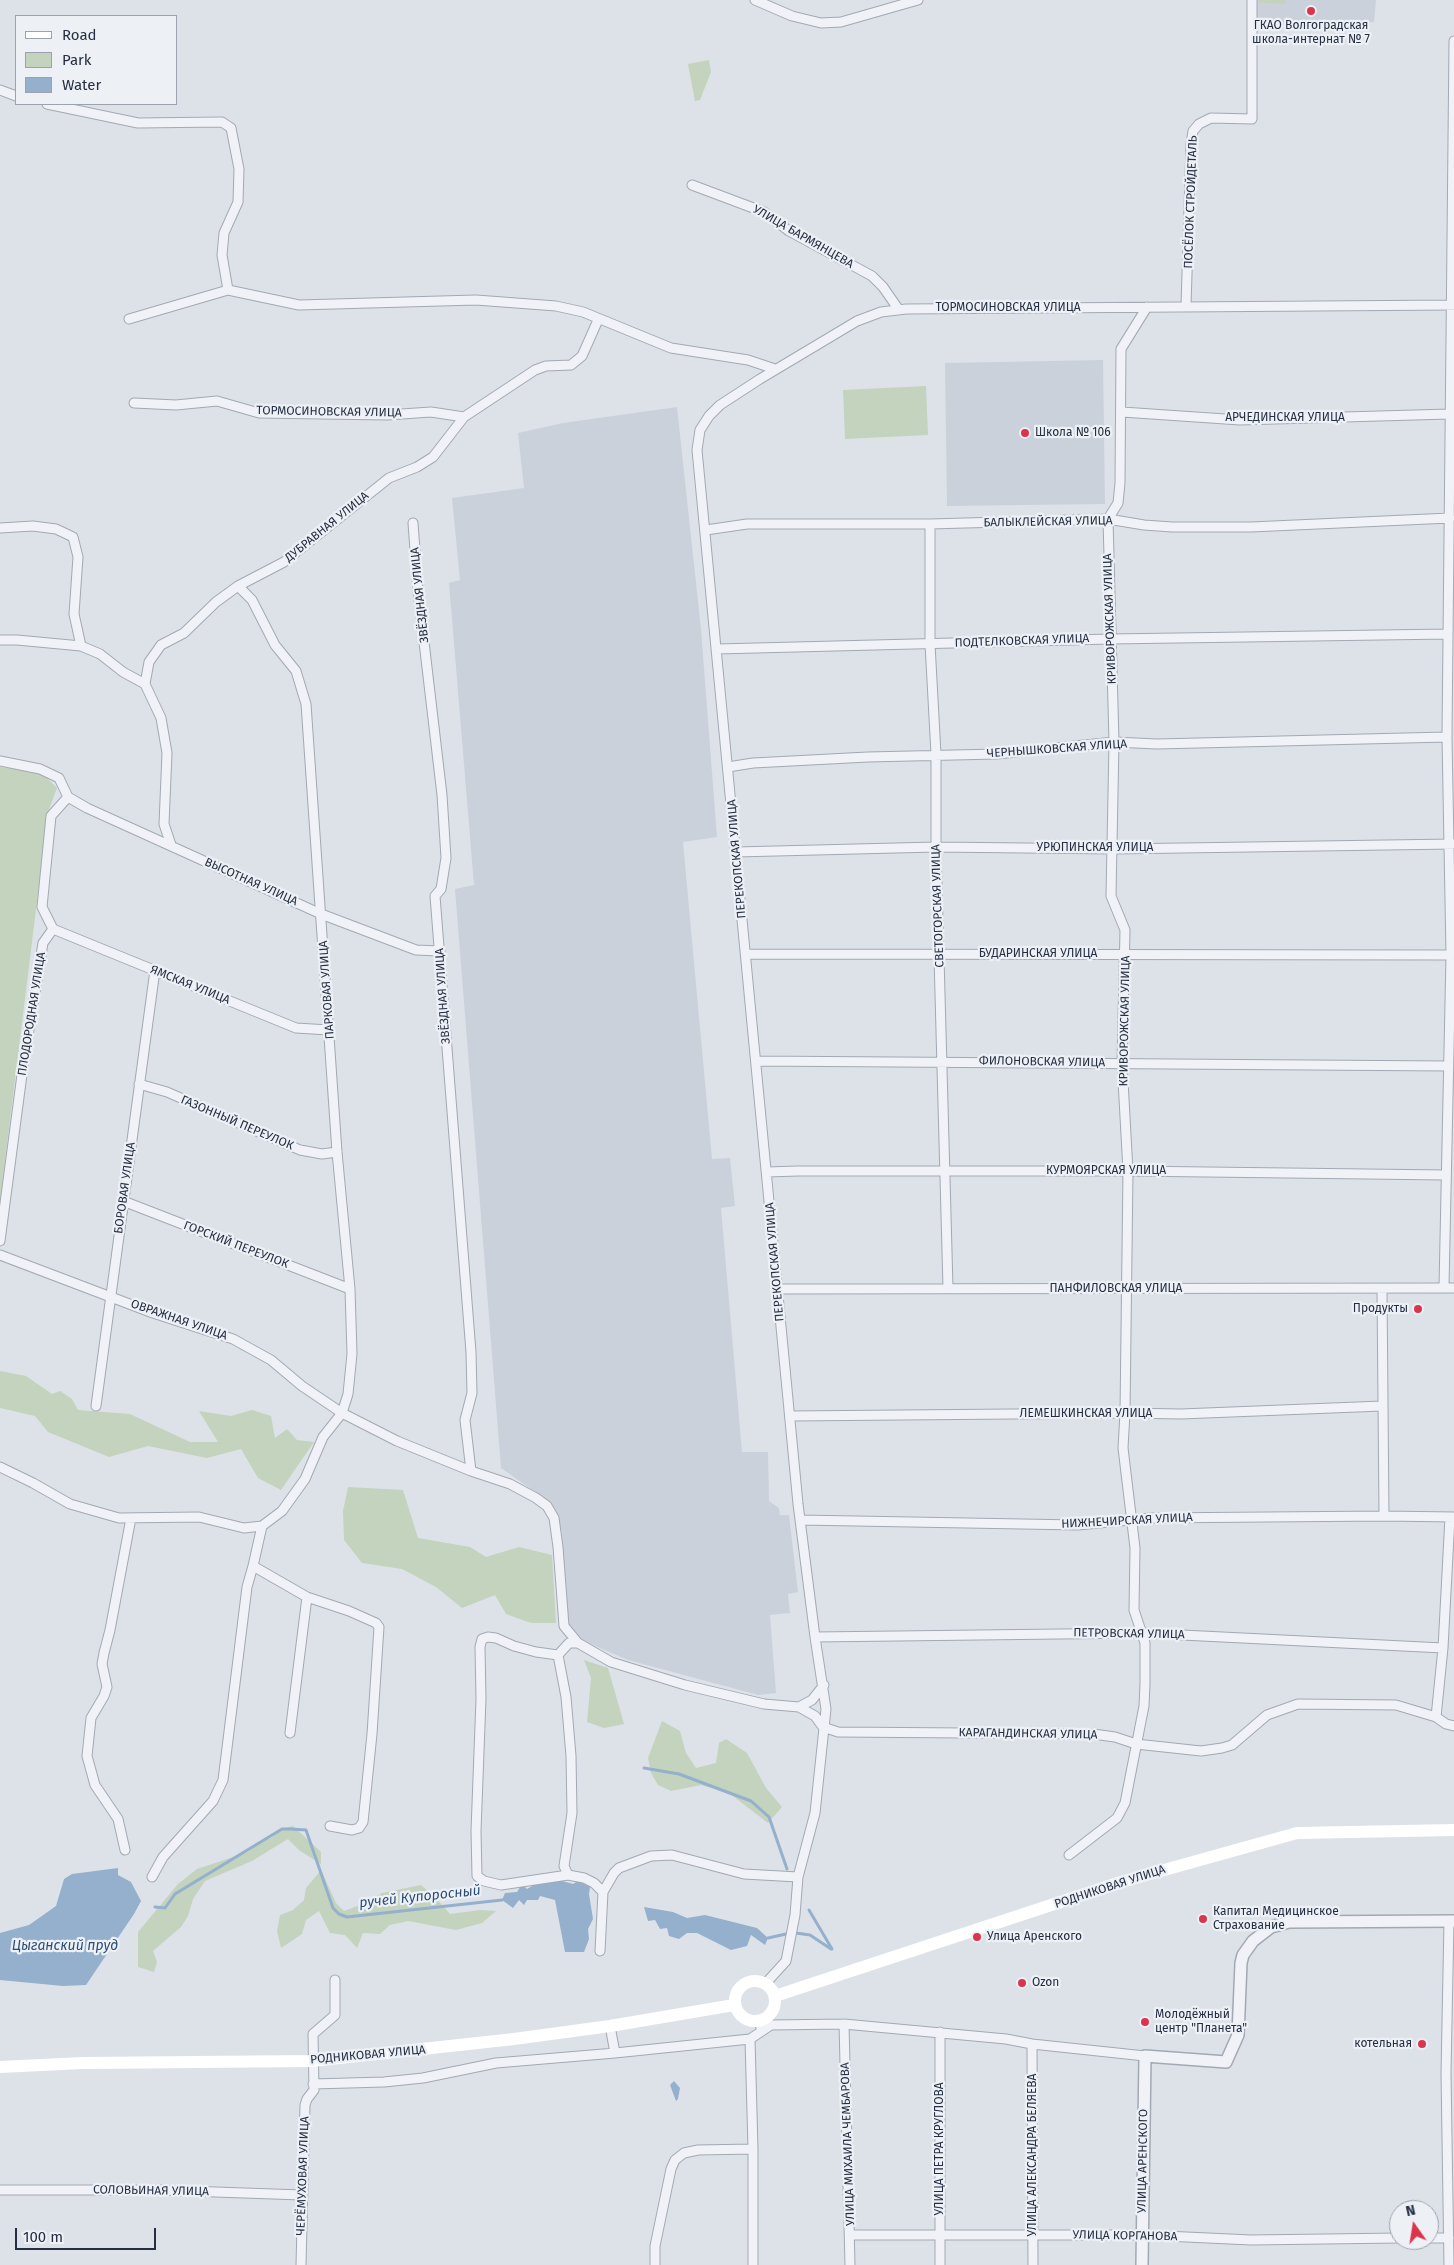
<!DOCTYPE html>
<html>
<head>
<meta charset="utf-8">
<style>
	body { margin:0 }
	#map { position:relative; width:1454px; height:2265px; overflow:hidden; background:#dde2e9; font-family:"Fira Sans",sans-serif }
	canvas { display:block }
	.legend { position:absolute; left:15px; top:15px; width:162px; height:90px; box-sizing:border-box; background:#edf1f6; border:1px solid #9da3ae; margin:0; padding:6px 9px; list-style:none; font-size:15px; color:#252f41 }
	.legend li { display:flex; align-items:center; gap:10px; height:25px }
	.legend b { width:25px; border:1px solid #9da3ae }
	.north { position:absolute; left:1389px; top:2200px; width:50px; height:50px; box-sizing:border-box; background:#edf1f6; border:1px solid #9da3ae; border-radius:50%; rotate:347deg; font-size:14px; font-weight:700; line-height:20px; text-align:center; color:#252f41 }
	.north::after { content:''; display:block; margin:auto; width:18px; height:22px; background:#db354e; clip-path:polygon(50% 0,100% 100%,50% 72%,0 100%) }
	.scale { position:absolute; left:15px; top:2228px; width:141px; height:22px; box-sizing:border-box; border:2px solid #252f41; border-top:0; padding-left:6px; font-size:15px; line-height:18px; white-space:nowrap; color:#252f41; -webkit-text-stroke:4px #edf1f6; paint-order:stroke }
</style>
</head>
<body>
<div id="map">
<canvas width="1454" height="2265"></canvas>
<ul class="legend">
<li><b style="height:6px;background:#fff"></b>Road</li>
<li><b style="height:14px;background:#c3d3bd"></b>Park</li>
<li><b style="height:14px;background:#94b0cd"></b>Water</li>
</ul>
<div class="north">N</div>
<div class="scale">100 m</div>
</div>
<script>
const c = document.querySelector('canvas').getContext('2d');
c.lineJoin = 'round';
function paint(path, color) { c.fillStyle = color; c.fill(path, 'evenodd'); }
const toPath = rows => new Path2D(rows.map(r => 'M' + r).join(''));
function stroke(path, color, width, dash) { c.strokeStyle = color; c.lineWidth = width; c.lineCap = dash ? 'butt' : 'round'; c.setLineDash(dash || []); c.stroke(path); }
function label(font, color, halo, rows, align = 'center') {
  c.font = font + ' "Fira Sans",sans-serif'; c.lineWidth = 4.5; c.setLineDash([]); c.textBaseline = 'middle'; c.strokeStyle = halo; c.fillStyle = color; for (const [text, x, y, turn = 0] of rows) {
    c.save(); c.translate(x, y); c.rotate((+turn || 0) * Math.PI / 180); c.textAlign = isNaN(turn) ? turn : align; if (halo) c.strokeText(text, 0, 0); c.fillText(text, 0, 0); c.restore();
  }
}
paint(toPath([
	[1247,0,1376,0,1374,22,1247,26],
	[1103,360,1105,504,947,506,945,363],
	[677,407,701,629,717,837,683,842,712,1159,730,1158,735,1206,721,1208,742,1452,768,1452,769,1501,779,1508,780,1515,789,1515,798,1592,788,1594,790,1613,770,1615,776,1693,758,1695,628,1660,577,1638,569,1630,567,1618,562,1532,557,1514,547,1500,501,1468,455,889,474,885,449,583,460,580,452,498,524,488,518,433,563,423]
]), '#cbd1db');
paint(toPath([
	[1259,0,1286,0,1286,4,1259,3],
	[709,60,711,72,700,100,695,101,688,64],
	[926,386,928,435,845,439,843,390],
	[0,767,41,772,57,788,48,812,0,1201],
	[0,1371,26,1376,52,1394,60,1391,72,1399,78,1410,130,1414,190,1442,218,1442,199,1411,231,1416,252,1410,271,1416,275,1438,287,1429,297,1440,314,1442,281,1490,258,1478,241,1449,207,1458,148,1446,109,1457,48,1432,35,1416,0,1408],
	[348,1487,403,1490,418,1538,470,1547,486,1557,519,1547,552,1555,556,1623,531,1623,506,1614,495,1595,462,1608,436,1587,402,1569,362,1563,344,1540,343,1511],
	[584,1660,608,1668,624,1724,604,1728,587,1722,591,1678],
	[662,1721,680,1731,686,1753,696,1768,716,1763,719,1743,726,1739,747,1753,766,1788,782,1807,768,1823,729,1793,701,1785,671,1791,658,1785,651,1773,648,1758],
	[293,1826,321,1852,321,1864,300,1851,288,1839,252,1861,205,1881,193,1899,188,1916,181,1927,153,1951,157,1962,154,1972,138,1967,138,1932,178,1884,197,1869,248,1852,258,1843,271,1838,280,1829],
	[321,1870,336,1903,344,1911,363,1904,382,1893,421,1885,434,1896,450,1914,480,1910,496,1911,482,1923,456,1930,408,1921,390,1925,380,1934,363,1933,357,1948,345,1935,330,1933,319,1911,306,1920,302,1934,281,1948,277,1931,280,1915,293,1910,304,1900,306,1888]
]), '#c3d3bd');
paint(toPath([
	[118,1868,118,1875,131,1882,141,1901,134,1914,86,1985,63,1986,0,1980,0,1933,29,1925,56,1906,64,1879,72,1874],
	[555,1879,573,1884,578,1881,590,1887,589,1894,593,1919,588,1929,589,1939,584,1952,565,1952,555,1900,540,1896,538,1900,527,1900,524,1905,519,1900,513,1908,502,1900,505,1893,517,1892,522,1884,527,1889,537,1883],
	[644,1907,673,1912,687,1918,705,1915,757,1928,768,1938,765,1945,751,1935,747,1946,731,1950,697,1933,687,1933,679,1939,669,1936,667,1928,660,1929,655,1920,648,1921],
	[674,2081,680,2088,678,2099,676,2101,670,2085]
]), '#94b0cd');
stroke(toPath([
	[644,1768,679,1774,751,1801,769,1817,787,1869],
	[155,1907,165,1908,175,1894,282,1829,291,1829,306,1830,333,1908,339,1914,347,1917,502,1900],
	[809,1910,832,1949],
	[796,1933,810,1935,831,1949],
	[768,1938,786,1934]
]), '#94b0cd', 3);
const minor = toPath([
	[755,0,792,16,821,23,841,22,918,0],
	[0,90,16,96],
	[47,104,138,123,222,122,231,128,239,169,238,202,224,233,222,255,228,290],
	[692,185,764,212,789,231,872,276,883,287,899,310],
	[1186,306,1191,144,1193,131,1199,124,1211,118,1252,119,1252,0],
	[129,319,228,290,299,305,476,300,556,306,583,312,671,348,748,360,775,369],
	[134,403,176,405,217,401,259,413,387,415,431,412,464,417],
	[1122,412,1240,420,1449,414],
	[413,523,418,591,442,795,446,858,441,889,435,896,471,1352,472,1393,465,1420,471,1471],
	[930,524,930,644,936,754,936,847,948,1288],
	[0,528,33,526,56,529,73,537,78,557,74,614,81,646],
	[706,530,747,524,930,524,1108,519,1144,525,1172,527,1251,527,1450,518],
	[0,640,17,640,81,646,100,654,123,672,145,684],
	[717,649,1110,639,1448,634],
	[0,761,40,769,59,778,68,797],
	[728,767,753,763,868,757,997,754,1114,742,1157,744,1447,737],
	[68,797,87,808,321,914,416,950,440,951],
	[171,845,164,824,167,753,161,718,145,684,149,662,161,645,184,633,216,602,238,586,284,562,389,478,417,467,433,457,464,417,535,370,546,366,571,365,582,356,598,320],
	[736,852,936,847,1114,849,1454,844],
	[53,929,296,1028,329,1030],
	[746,954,1451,955],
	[756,1061,1448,1066],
	[139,1084,167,1092,300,1150,322,1154,337,1152],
	[767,1172,798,1171,1128,1171,1446,1175],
	[123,1201,350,1289],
	[0,1241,23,1067,43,943,53,929,42,907,51,816,68,797],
	[0,1255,153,1313,233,1339,271,1360,302,1386,342,1413,348,1394,352,1354,350,1289,337,1152,306,704,296,671,275,645,252,600,238,586],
	[1444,1287,1451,955,1447,737,1454,41],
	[778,1289,1454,1288],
	[1382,1289,1384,1516],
	[96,1406,155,970],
	[790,1416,1125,1413,1181,1414,1382,1406],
	[0,1467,33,1483,70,1504,119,1518,199,1517,244,1528,262,1526,282,1511,305,1479,323,1437,342,1413,397,1441,471,1471,510,1484,536,1498,547,1506,554,1518,558,1547,564,1626,578,1643],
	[800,1520,1078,1525,1151,1518,1384,1516,1454,1517],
	[262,1526,253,1566,307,1597,349,1611,376,1623,379,1627,372,1734,363,1822,359,1828,352,1830,330,1826],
	[815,1637,1142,1633,1443,1648],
	[558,1655,566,1697,571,1756,572,1813,564,1866,568,1875,584,1878,594,1883,603,1892],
	[799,1707,812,1700,824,1685],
	[1436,1717,1443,1648,1450,1517],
	[290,1733,307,1597],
	[125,1850,118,1819,95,1785,87,1756,91,1718,104,1696,107,1687,102,1664,104,1653,110,1630,131,1518],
	[1069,1855,1117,1818,1125,1803,1144,1706,1145,1684,1145,1643,1134,1610,1135,1548,1123,1448,1125,1413,1128,1171,1122,1063,1125,930,1111,896,1114,742,1108,519,1118,503,1120,483,1121,349,1147,307],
	[568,1875,501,1885,484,1881,477,1876,476,1831,481,1699,480,1647,482,1639,488,1637,496,1638,514,1646,536,1652,558,1655,569,1643,578,1643,611,1662,685,1685,764,1704,799,1707,815,1716,823,1727,838,1732,1093,1734,1115,1737,1136,1744,1201,1751,1222,1748,1232,1745,1267,1715,1298,1704,1396,1705,1436,1717,1446,1724,1454,1726],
	[152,1877,163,1857,213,1801,223,1780,247,1587,253,1566],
	[600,1951,603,1892,614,1873,619,1868,651,1856,672,1855,744,1874,798,1877],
	[766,1983,786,1961,795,1915,798,1877,815,1813,826,1709,815,1637,798,1504,697,450,700,430,709,416,720,405,760,379,857,321,881,312,906,309,1454,305],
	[759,2021,762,2031],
	[844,2024,850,2265],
	[610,2026,615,2053],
	[940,2032,940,2265],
	[1032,2044,1033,2265],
	[313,2084,384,2082,423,2078,496,2063,615,2053,750,2039,771,2025,844,2024,1006,2039,1032,2044,1145,2056],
	[753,2149,753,2265],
	[0,2190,158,2190,302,2195],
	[851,2235,1143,2235,1251,2240,1399,2238],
	[1429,2238,1449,2238],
	[301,2265,305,2105,307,2099,314,2090,313,2034,335,2015,335,1980],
	[655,2265,655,2246,671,2169,675,2160,684,2153,698,2150,753,2149,750,2039],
	[1449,2265,1446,2073,1449,1921]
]);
const tertiary = toPath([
	[1142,2265,1145,2056,1226,2062,1238,2035,1241,1963,1243,1955,1253,1941,1271,1927,1289,1922,1454,1921]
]);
stroke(minor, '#a2a9b3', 11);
stroke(tertiary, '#a2a9b3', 14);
stroke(minor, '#f0f2f7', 9);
stroke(tertiary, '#f0f2f7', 11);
stroke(toPath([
	'735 2001a20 20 0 1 1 40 0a20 20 0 1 1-40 0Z',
	[775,1996,1121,1882,1297,1833,1454,1830],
	[0,2067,82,2063,312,2061,514,2039,610,2026,734,2005]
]), '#fff', 12);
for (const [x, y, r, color] of [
	[1311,11,5,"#db354e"],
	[1025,433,5,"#db354e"],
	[1418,1309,5,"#db354e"],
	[1203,1919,5,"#db354e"],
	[977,1937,5,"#db354e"],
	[1022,1983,5,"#db354e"],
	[1145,2022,5,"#db354e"],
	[1422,2044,5,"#db354e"]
]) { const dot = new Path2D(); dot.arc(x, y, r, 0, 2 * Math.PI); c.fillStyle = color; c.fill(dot); stroke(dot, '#edf1f6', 2); }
label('12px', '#252f41', '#edf1f6', [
	["ГКАО Волгоградская",1311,26,"center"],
	["школа-интернат № 7",1311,40,"center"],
	["Школа № 106",1035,433],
	["Продукты",1408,1309,"right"],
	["Капитал Медицинское",1213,1912],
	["Страхование",1213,1926],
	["Улица Аренского",987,1937],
	["Ozon",1032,1983],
	["Молодёжный",1155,2015],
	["центр \"Планета\"",1155,2029],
	["котельная",1412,2044,"right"]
], 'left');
label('12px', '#252f41', '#edf1f6', [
	["ПОСЁЛОК СТРОЙДЕТАЛЬ",1191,202,-88],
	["УЛИЦА БАРМЯНЦЕВА",803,237,30],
	["ТОРМОСИНОВСКАЯ УЛИЦА",1008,308],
	["ТОРМОСИНОВСКАЯ УЛИЦА",329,412,1],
	["АРЧЕДИНСКАЯ УЛИЦА",1285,418],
	["БАЛЫКЛЕЙСКАЯ УЛИЦА",1048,522,-1],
	["ДУБРАВНАЯ УЛИЦА",327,527,-39],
	["ЗВЁЗДНАЯ УЛИЦА",420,595,-96],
	["КРИВОРОЖСКАЯ УЛИЦА",1110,619,-92],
	["ПОДТЕЛКОВСКАЯ УЛИЦА",1022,641,-2],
	["ЧЕРНЫШКОВСКАЯ УЛИЦА",1057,749,-4],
	["УРЮПИНСКАЯ УЛИЦА",1095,848],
	["ПЕРЕКОПСКАЯ УЛИЦА",737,859,-95],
	["ВЫСОТНАЯ УЛИЦА",251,882,24],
	["СВЕТОГОРСКАЯ УЛИЦА",938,906,-92],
	["БУДАРИНСКАЯ УЛИЦА",1038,954],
	["ЯМСКАЯ УЛИЦА",190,985,22],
	["ПАРКОВАЯ УЛИЦА",327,990,-94],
	["ЗВЁЗДНАЯ УЛИЦА",443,996,-94],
	["ПЛОДОРОДНАЯ УЛИЦА",32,1014,-81],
	["КРИВОРОЖСКАЯ УЛИЦА",1125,1021,-89],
	["ФИЛОНОВСКАЯ УЛИЦА",1042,1062,1],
	["ГАЗОННЫЙ ПЕРЕУЛОК",237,1123,23],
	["КУРМОЯРСКАЯ УЛИЦА",1106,1171],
	["БОРОВАЯ УЛИЦА",125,1188,-82],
	["ГОРСКИЙ ПЕРЕУЛОК",236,1245,21],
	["ПЕРЕКОПСКАЯ УЛИЦА",775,1262,-95],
	["ПАНФИЛОВСКАЯ УЛИЦА",1116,1289],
	["ОВРАЖНАЯ УЛИЦА",179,1320,19],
	["ЛЕМЕШКИНСКАЯ УЛИЦА",1086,1414],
	["НИЖНЕЧИРСКАЯ УЛИЦА",1127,1521,-3],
	["ПЕТРОВСКАЯ УЛИЦА",1129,1634,1],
	["КАРАГАНДИНСКАЯ УЛИЦА",1028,1734,1],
	["РОДНИКОВАЯ УЛИЦА",1110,1887,-18],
	["РОДНИКОВАЯ УЛИЦА",368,2055,-5],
	["УЛИЦА МИХАИЛА ЧЕМБАРОВА",848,2144,-92],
	["УЛИЦА ПЕТРА КРУГЛОВА",940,2149,-90],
	["УЛИЦА АЛЕКСАНДРА БЕЛЯЕВА",1033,2155,-90],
	["УЛИЦА АРЕНСКОГО",1143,2161,-89],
	["ЧЕРЁМУХОВАЯ УЛИЦА",303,2176,-88],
	["СОЛОВЬИНАЯ УЛИЦА",151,2191,1],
	["УЛИЦА КОРГАНОВА",1125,2236,1]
]);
label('italic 14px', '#2b4e78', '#edf1f6', [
	["ручей Купоросный",420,1897,-6],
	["Цыганский пруд",65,1946]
]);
</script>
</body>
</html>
